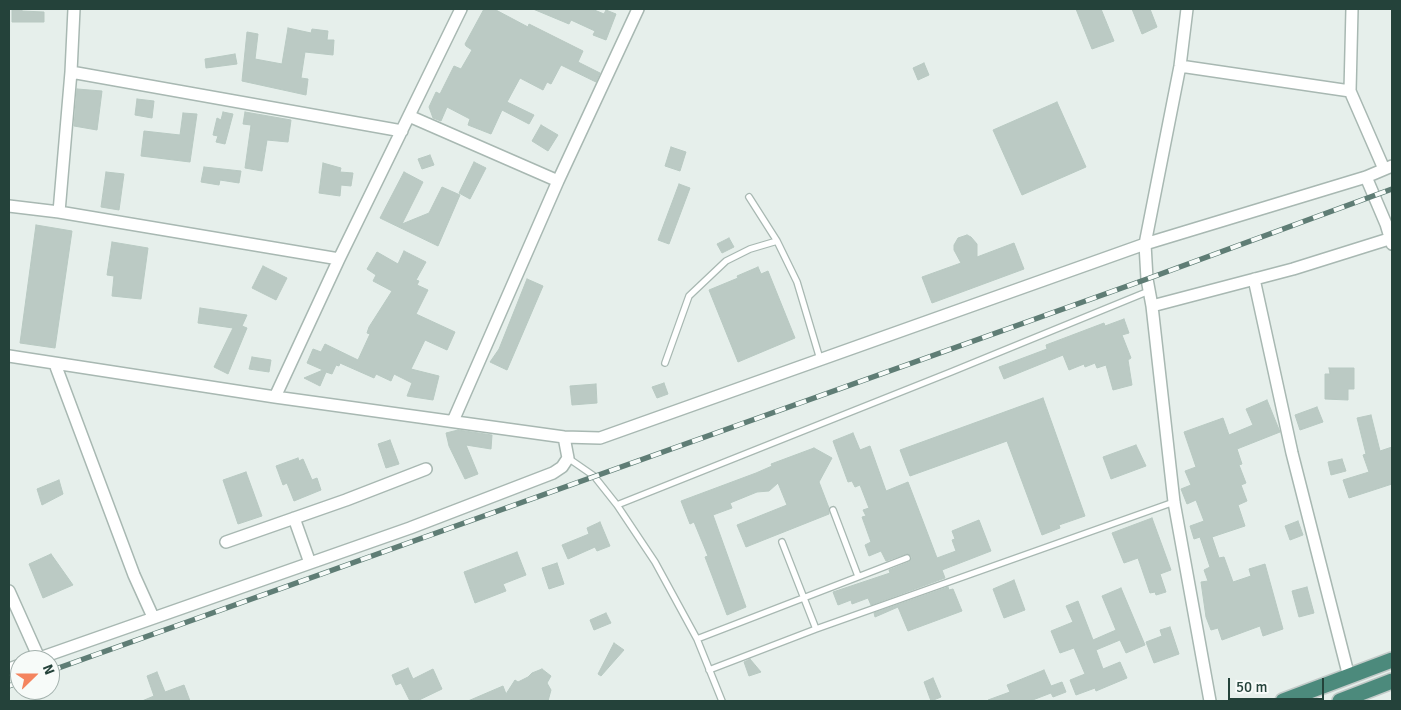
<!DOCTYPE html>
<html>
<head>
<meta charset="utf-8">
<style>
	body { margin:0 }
	#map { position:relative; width:1401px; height:710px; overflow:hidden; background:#e6efeb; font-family:Signika,sans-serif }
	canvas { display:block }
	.frame { position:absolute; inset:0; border:10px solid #24423a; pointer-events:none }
	.north { position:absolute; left:10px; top:650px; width:50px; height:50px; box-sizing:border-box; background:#f7fbf9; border:1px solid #a3b1ad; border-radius:50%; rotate:68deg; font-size:14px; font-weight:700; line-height:20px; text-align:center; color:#24423a }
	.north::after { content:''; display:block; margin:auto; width:18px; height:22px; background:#f4845f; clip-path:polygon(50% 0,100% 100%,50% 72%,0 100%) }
	.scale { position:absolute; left:1228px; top:678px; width:96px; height:22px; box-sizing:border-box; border:2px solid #24423a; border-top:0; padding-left:6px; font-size:15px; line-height:18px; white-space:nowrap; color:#24423a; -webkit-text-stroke:4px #f7fbf9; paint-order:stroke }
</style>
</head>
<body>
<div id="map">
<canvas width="1401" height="710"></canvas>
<div class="frame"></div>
<div class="north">N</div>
<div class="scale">50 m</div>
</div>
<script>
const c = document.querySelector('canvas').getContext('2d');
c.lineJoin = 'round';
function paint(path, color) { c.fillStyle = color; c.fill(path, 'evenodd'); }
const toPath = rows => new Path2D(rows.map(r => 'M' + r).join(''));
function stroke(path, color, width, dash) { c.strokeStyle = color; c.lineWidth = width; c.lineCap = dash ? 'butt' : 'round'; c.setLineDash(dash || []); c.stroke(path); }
const building = toPath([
	[12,9,22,9,22,11,44,12,44,22,12,22,12,9],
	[484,9,494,9,528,27,529,24,583,51,578,62,600,73,596,82,561,65,551,84,547,82,543,90,520,78,507,102,534,115,529,124,502,110,491,134,468,125,470,119,447,107,441,121,433,118,429,107,436,92,440,94,454,66,461,69,472,50,466,46,465,44,484,9],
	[533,9,592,9,604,14,606,10,616,14,606,40,593,35,595,31,571,20,569,24,533,9],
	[1076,9,1101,9,1114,41,1092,49,1076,9],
	[1132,9,1150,9,1157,27,1142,34,1132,9],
	[288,28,311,33,312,29,328,31,327,40,334,40,333,55,305,52,301,78,308,79,306,95,242,81,247,32,258,34,255,59,282,64,288,28],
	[235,54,237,64,206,68,205,59,235,54],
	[924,63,929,75,918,80,913,68,924,63],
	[77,89,102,91,97,130,74,126,77,89],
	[137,99,154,101,152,118,135,115,137,99],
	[1057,102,1086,167,1022,195,993,130,1057,102],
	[223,112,233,114,225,144,216,142,218,136,213,135,217,118,221,120,223,112],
	[245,112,291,120,288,142,267,140,262,171,245,168,251,125,243,124,245,112],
	[183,113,197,114,190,162,141,156,144,131,180,135,183,113],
	[541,125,558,135,548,151,532,141,541,125],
	[671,147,686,152,680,171,665,166,671,147],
	[430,155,434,165,422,169,418,159,430,155],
	[474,162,486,168,470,199,459,193,474,162],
	[323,163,341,168,340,172,353,173,351,186,341,185,340,196,319,193,323,163],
	[204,167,241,171,239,183,220,180,219,185,201,182,204,167],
	[106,172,124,174,119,210,101,207,106,172],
	[404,172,423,182,402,224,429,213,442,187,460,195,438,246,380,218,404,172],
	[679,184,690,188,669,244,658,240,679,184],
	[36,225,72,231,55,348,20,343,36,225],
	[967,235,971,237,977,244,977,257,1014,243,1024,269,932,303,922,277,961,263,954,250,954,245,958,238,967,235],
	[729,238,734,247,722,253,717,244,729,238],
	[112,242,148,248,141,299,112,296,114,276,107,275,112,242],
	[404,251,426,262,416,280,419,281,417,285,428,290,416,314,455,332,447,350,425,340,411,369,439,376,433,400,407,396,412,383,394,374,391,381,376,374,374,378,340,363,339,366,336,365,332,374,326,372,320,386,304,378,323,370,307,363,313,349,321,352,325,344,358,360,370,334,367,333,369,327,392,291,373,281,376,275,367,269,377,252,398,264,404,251],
	[263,266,287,278,276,300,252,288,263,266],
	[758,267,761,274,768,271,795,338,738,362,709,290,738,278,737,276,758,267],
	[527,279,543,286,507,370,490,362,499,349,527,279],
	[200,308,247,315,242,326,247,328,228,374,214,367,233,328,198,323,200,308],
	[1124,319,1129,333,1122,335,1131,358,1128,360,1132,385,1113,390,1106,365,1097,368,1095,363,1085,367,1084,364,1069,370,1063,355,1004,379,999,367,1047,349,1046,345,1104,323,1105,326,1124,319],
	[252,357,271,360,269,372,249,369,252,357],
	[1329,368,1354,368,1354,389,1348,389,1348,400,1325,399,1325,374,1330,374,1329,368],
	[664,383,668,394,657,398,652,387,664,383],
	[596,384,597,403,572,405,570,386,596,384],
	[1043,398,1085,516,1059,525,1060,528,1042,535,1007,441,910,476,900,450,1043,398],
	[1267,400,1280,432,1237,449,1242,464,1239,465,1246,483,1241,485,1247,501,1238,505,1245,526,1212,537,1219,558,1224,557,1233,582,1251,576,1249,569,1265,564,1283,629,1263,636,1260,626,1222,640,1218,628,1211,630,1206,617,1201,582,1208,581,1204,570,1210,567,1200,537,1194,539,1190,526,1204,521,1196,500,1187,504,1181,489,1191,485,1185,471,1196,467,1184,432,1223,418,1229,435,1253,425,1246,409,1267,400],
	[1317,407,1323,422,1300,430,1295,415,1317,407],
	[1371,415,1380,451,1392,447,1392,484,1349,498,1343,480,1369,472,1363,455,1366,454,1357,418,1371,415],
	[458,430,492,435,491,449,466,445,478,474,465,479,449,446,446,433,458,430],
	[853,433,860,450,870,446,886,491,908,482,937,558,956,551,952,540,955,539,952,531,979,520,991,551,942,570,945,578,871,605,868,598,852,604,851,600,838,605,833,592,890,573,889,570,909,562,912,558,910,555,906,554,886,561,881,551,869,556,865,545,871,542,862,517,866,516,863,510,869,508,860,485,855,487,852,481,848,482,833,441,853,433],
	[390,440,399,464,386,468,378,444,390,440],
	[1136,445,1146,466,1111,479,1103,457,1136,445],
	[814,448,832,458,819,482,829,508,829,514,746,547,737,525,787,505,778,483,769,491,757,492,730,503,732,508,713,515,746,607,727,615,705,557,708,556,694,522,690,524,681,501,756,473,772,466,771,464,814,448],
	[298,458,299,461,303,459,312,480,317,478,321,490,294,501,287,483,283,485,276,466,298,458],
	[1342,459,1346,471,1331,475,1328,462,1342,459],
	[246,472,262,516,238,524,223,480,246,472],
	[59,480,63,494,42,505,37,489,59,480],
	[1152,518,1171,570,1160,574,1166,592,1156,595,1155,592,1150,593,1138,558,1124,563,1112,533,1152,518],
	[1298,521,1303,535,1290,540,1285,526,1298,521],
	[600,522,610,546,597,551,595,547,568,559,562,545,589,534,587,528,600,522],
	[517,552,526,575,503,584,506,591,475,603,464,572,517,552],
	[51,554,73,585,43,598,29,564,51,554],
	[557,563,564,584,549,589,542,568,557,563],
	[1014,580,1025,610,1004,618,993,589,1014,580],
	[948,587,949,590,953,589,962,611,908,631,898,607,875,617,874,613,948,587],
	[1307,587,1314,613,1299,617,1292,591,1307,587],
	[1121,588,1145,645,1126,653,1120,640,1096,650,1103,669,1120,662,1127,678,1096,691,1095,688,1076,695,1070,680,1085,674,1074,648,1060,653,1051,631,1073,622,1066,606,1078,601,1093,640,1116,630,1102,596,1121,588],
	[606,613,611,623,594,630,590,620,606,613],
	[1170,627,1179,654,1154,663,1146,642,1162,636,1160,630,1170,627],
	[614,643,624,650,601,676,598,674,614,643],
	[750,659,761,672,749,676,744,662,750,659],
	[408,668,413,679,433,669,442,689,417,701,410,701,401,683,396,685,392,675,408,668],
	[542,669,551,676,547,683,551,690,548,701,468,701,503,686,506,694,515,680,518,682,528,677,532,673,542,669],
	[1044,670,1051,686,1062,682,1066,692,1053,697,1051,693,1030,701,989,701,988,700,1010,692,1007,685,1044,670],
	[157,672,165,692,184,685,190,701,142,701,154,696,147,676,157,672],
	[933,678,941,697,931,701,924,682,933,678]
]);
paint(building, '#bbcac4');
stroke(building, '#b8c9c2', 1);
const service = toPath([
	[749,197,777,241,797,282,820,359],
	[665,363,689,296,726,261,750,249,777,241],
	[568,458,594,476,617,505,655,562,697,639,722,701],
	[617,505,951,372,1149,291],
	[833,510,858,576],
	[782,542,816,629],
	[697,639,907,558],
	[709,670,816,629,1174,502]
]);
const minor = toPath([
	[1187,9,1180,66,1145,244,1147,279,1152,306,1174,502,1210,701],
	[1352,9,1350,91,1384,169],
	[1180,66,1350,91],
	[71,72,402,131],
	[409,116,558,181],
	[1366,177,1386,224,1392,244],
	[9,206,59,212,339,259],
	[59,212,71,72,74,9],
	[1254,279,1292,453,1349,677],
	[1152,306,1293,269,1392,238],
	[9,356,275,397,564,437,600,438,1145,244,1366,177,1392,166],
	[55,364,134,575,153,617],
	[275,397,339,259,461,9],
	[453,421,558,181,638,9],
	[294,518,310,563],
	[226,542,346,500,426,469],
	[9,591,39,658],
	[34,660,410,528,553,473,562,467,568,458,564,437],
	[9,669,20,665]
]);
const trunk = toPath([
	[1283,701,1392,660],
	[1340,701,1392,681]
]);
stroke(service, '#a8b8b2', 8);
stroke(minor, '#a8b8b2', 14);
stroke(trunk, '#c2cac8', 18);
stroke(service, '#fff', 5.5);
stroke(minor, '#fff', 11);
stroke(trunk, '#4c8a7c', 15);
const rail = toPath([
	[50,671,1147,279,1392,189],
	[9,686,20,682]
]);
stroke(rail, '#5f7d75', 5.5);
stroke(rail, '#f7fbf9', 4, [11]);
</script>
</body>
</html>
